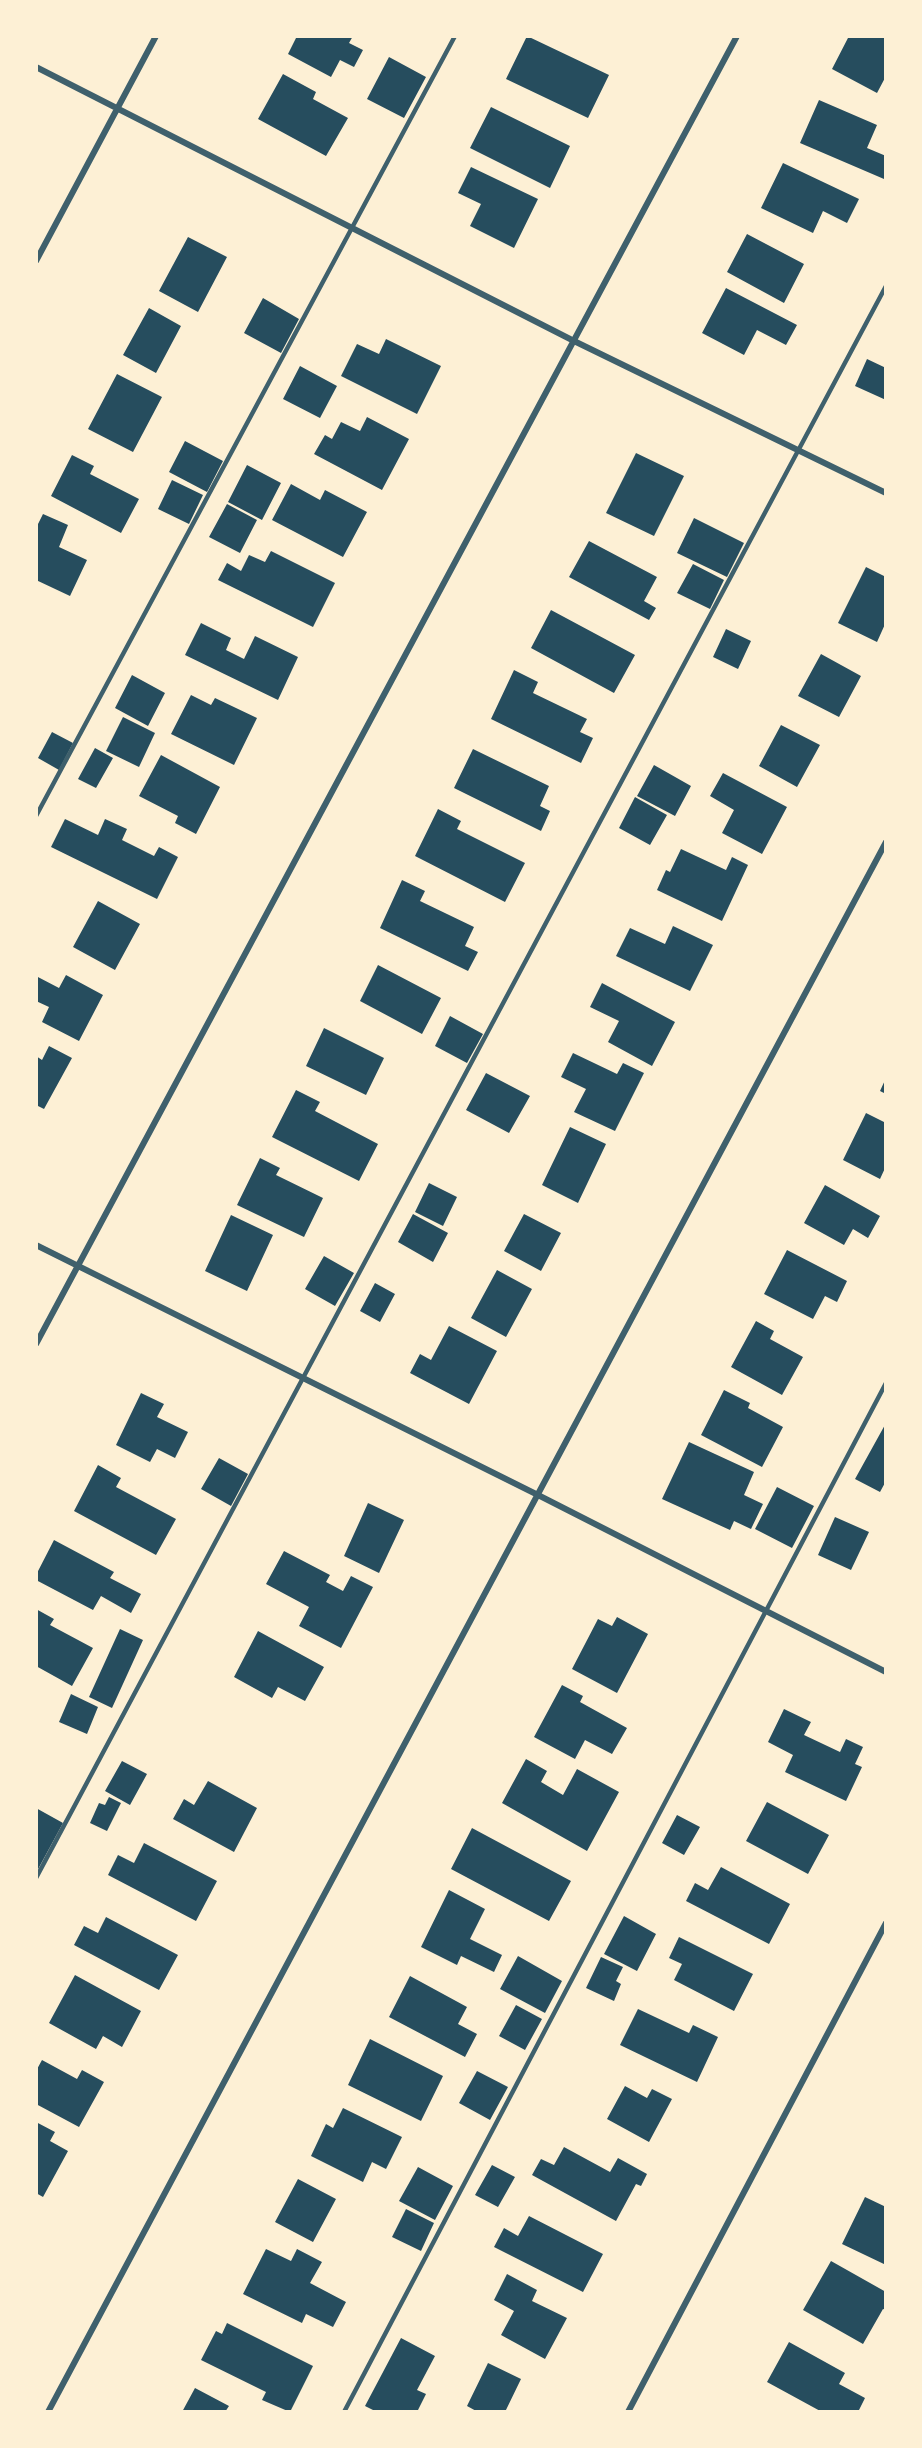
<!DOCTYPE html>
<html>
<head>
<meta charset="utf-8">
<style>
	body { margin:0 }
	#map { position:relative; width:922px; height:2448px; overflow:hidden; background:#fdf0d5; font-family:"Sofia Sans Condensed",sans-serif }
	canvas { display:block }
	.frame { position:absolute; inset:0; border:38px solid #fdf0d5; pointer-events:none }
</style>
</head>
<body>
<div id="map">
<canvas width="922" height="2448"></canvas>
<div class="frame"></div>
</div>
<script>
const c = document.querySelector('canvas').getContext('2d');
c.lineJoin = 'round';
function paint(path, color) { c.fillStyle = color; c.fill(path, 'evenodd'); }
const toPath = rows => new Path2D(rows.map(r => 'M' + r).join(''));
function stroke(path, color, width, dash) { c.strokeStyle = color; c.lineWidth = width; c.lineCap = dash ? 'butt' : 'round'; c.setLineDash(dash || []); c.stroke(path); }
paint(toPath([
	[297,36,353,36,349,43,363,50,354,67,340,60,331,77,288,54],
	[527,36,609,75,588,118,506,79],
	[849,36,880,36,886,39,886,76,877,93,832,69],
	[389,57,426,77,404,118,367,99],
	[283,74,316,92,313,99,348,118,326,156,258,119],
	[819,100,877,125,867,148,886,156,884,179,800,143],
	[491,107,570,146,550,188,470,148],
	[783,163,859,199,847,223,823,211,813,233,761,208],
	[471,167,538,199,514,248,470,226,481,204,458,193],
	[747,234,804,264,784,303,727,272],
	[188,237,227,257,198,312,159,291],
	[726,288,797,325,786,345,757,330,744,355,702,333],
	[263,298,299,319,281,353,244,333],
	[149,308,181,326,156,373,123,355],
	[386,339,441,366,417,414,341,376,357,344,379,354],
	[867,359,886,368,886,400,855,386],
	[300,366,337,386,320,418,283,399],
	[117,374,162,397,133,452,88,429],
	[367,417,409,439,382,490,314,454,325,435,332,439,341,422,360,431],
	[185,441,223,461,207,492,169,472],
	[636,453,684,476,654,536,606,513],
	[72,455,94,466,90,474,139,499,121,533,51,496],
	[247,465,281,483,262,520,228,502],
	[172,480,203,495,189,524,158,509],
	[291,484,320,500,325,490,367,512,343,557,272,520],
	[227,504,257,520,240,553,209,537],
	[43,514,68,525,59,547,87,560,70,596,36,580,36,528],
	[694,518,744,543,727,577,677,553],
	[589,541,657,577,644,601,656,608,649,620,569,577],
	[271,551,335,583,313,627,218,580,227,563,241,571,249,555,265,562],
	[693,564,724,580,710,609,677,593],
	[866,567,886,577,886,622,877,642,838,623],
	[551,610,635,655,614,693,531,648],
	[201,623,231,638,226,650,244,659,255,636,298,657,278,700,185,655],
	[726,629,751,641,738,669,713,657],
	[821,654,861,676,839,717,798,696],
	[514,670,538,682,533,693,587,719,580,732,593,738,581,763,491,719],
	[132,675,165,693,148,726,115,708],
	[191,695,211,705,215,698,257,718,234,765,171,734],
	[123,717,155,733,139,767,106,751],
	[781,725,820,745,797,787,759,766],
	[52,732,73,743,59,770,38,758],
	[95,748,113,758,96,788,78,779],
	[473,749,549,786,540,806,550,811,541,831,454,788],
	[161,755,220,787,196,834,175,823,178,816,139,796],
	[654,765,691,786,675,816,637,796],
	[723,773,787,807,762,854,722,833,734,810,710,796],
	[635,797,667,815,650,845,619,828],
	[438,809,461,821,457,829,525,863,505,902,415,856],
	[65,819,98,835,105,819,127,829,122,840,154,856,159,847,178,857,157,899,51,847],
	[681,849,726,870,732,857,748,865,722,921,657,890,666,870,670,872],
	[402,880,425,891,420,901,474,927,465,946,478,952,468,971,380,928],
	[98,901,140,924,115,970,73,947],
	[673,926,713,945,690,991,616,956,630,928,665,944],
	[378,965,441,998,422,1034,360,1001],
	[66,975,103,995,79,1041,42,1022,49,1007,36,1001,36,976,59,988],
	[602,983,675,1022,652,1066,608,1042,619,1021,590,1007],
	[450,1016,483,1034,467,1063,435,1046],
	[324,1028,384,1058,366,1095,306,1066],
	[49,1046,72,1058,44,1109,36,1105,36,1056,42,1060],
	[573,1053,617,1074,623,1063,644,1073,615,1131,574,1112,586,1089,561,1077],
	[486,1073,530,1096,509,1133,466,1110],
	[886,1078,886,1094,880,1091],
	[296,1090,320,1102,315,1111,378,1144,359,1181,272,1137],
	[866,1113,886,1123,886,1166,880,1179,843,1160],
	[570,1127,606,1144,578,1203,542,1185],
	[260,1158,280,1168,276,1175,323,1198,304,1237,237,1205],
	[429,1183,457,1197,443,1226,415,1212],
	[825,1185,880,1216,868,1238,853,1229,844,1245,804,1223],
	[413,1214,448,1233,433,1262,398,1242],
	[524,1214,561,1233,541,1271,504,1251],
	[231,1215,273,1235,247,1291,205,1271],
	[787,1250,847,1281,837,1302,825,1296,813,1319,764,1294],
	[324,1256,354,1273,335,1306,305,1289],
	[497,1270,532,1289,506,1337,471,1318],
	[375,1283,395,1294,380,1322,360,1311],
	[756,1321,774,1331,770,1339,803,1357,782,1395,731,1367],
	[449,1326,497,1351,469,1404,410,1373,420,1354,431,1360],
	[724,1390,750,1403,748,1408,783,1427,762,1467,701,1435],
	[141,1393,164,1404,157,1417,188,1432,175,1458,157,1449,150,1462,116,1445],
	[886,1423,886,1481,880,1492,855,1479],
	[689,1442,754,1472,744,1495,763,1504,751,1529,734,1521,730,1530,662,1499],
	[219,1458,248,1474,231,1506,201,1489],
	[98,1465,121,1478,116,1487,176,1519,156,1555,74,1511],
	[777,1487,814,1506,792,1548,755,1529],
	[368,1503,404,1520,379,1573,344,1556],
	[835,1517,869,1532,851,1570,818,1555],
	[54,1540,114,1572,110,1578,141,1594,131,1613,101,1596,93,1610,36,1580,36,1575],
	[284,1551,330,1575,326,1582,343,1591,351,1576,373,1587,341,1648,299,1626,309,1607,266,1584],
	[36,1609,54,1619,50,1625,93,1648,72,1686,36,1666],
	[617,1617,648,1634,617,1693,572,1669,598,1619,612,1626],
	[120,1629,143,1640,112,1708,89,1697],
	[258,1631,324,1667,305,1701,278,1687,272,1698,234,1677],
	[562,1685,583,1696,580,1702,627,1728,612,1754,585,1740,575,1759,534,1737],
	[71,1694,98,1707,87,1734,59,1722],
	[784,1709,811,1722,804,1735,840,1752,846,1739,863,1747,855,1764,862,1767,846,1801,785,1772,793,1755,768,1742],
	[526,1759,547,1771,541,1782,563,1795,577,1769,619,1792,587,1851,502,1803],
	[122,1761,147,1774,130,1805,105,1791],
	[208,1781,257,1808,234,1852,173,1819,184,1799,194,1805],
	[109,1797,121,1803,107,1831,90,1823,99,1803,105,1805],
	[767,1802,829,1835,808,1874,746,1841],
	[36,1808,63,1823,36,1873],
	[677,1815,700,1827,684,1855,662,1843],
	[472,1828,571,1881,549,1921,451,1869],
	[144,1843,217,1881,196,1921,108,1875,118,1855,134,1863],
	[721,1867,790,1904,769,1944,686,1901,695,1883,708,1890],
	[449,1890,485,1909,470,1939,502,1955,494,1972,461,1956,457,1965,421,1947],
	[624,1916,656,1934,637,1971,604,1954],
	[106,1917,178,1955,159,1990,74,1945,84,1926,98,1933],
	[679,1937,753,1974,734,2011,674,1980,682,1964,669,1958],
	[518,1956,562,1981,545,2013,500,1989],
	[601,1957,623,1967,616,1981,621,1984,614,2001,586,1988],
	[75,1975,141,2011,122,2047,103,2036,96,2049,49,2023],
	[410,1976,467,2007,458,2024,477,2034,465,2057,389,2017],
	[516,2005,542,2019,525,2050,499,2036],
	[638,2009,689,2033,693,2025,718,2037,697,2082,620,2045],
	[370,2039,443,2076,421,2121,348,2085],
	[42,2060,77,2079,82,2070,104,2082,79,2127,36,2104,36,2071],
	[477,2071,508,2087,490,2120,459,2103],
	[625,2086,647,2098,652,2089,672,2099,649,2142,607,2119],
	[343,2108,402,2137,386,2169,372,2162,363,2182,311,2156,326,2124,333,2128],
	[36,2122,55,2132,50,2141,68,2151,43,2197,36,2193],
	[564,2147,610,2172,618,2158,647,2174,641,2186,636,2184,616,2221,532,2175,541,2159,554,2165],
	[492,2165,515,2177,498,2207,475,2195],
	[418,2167,453,2186,435,2220,399,2201],
	[298,2179,336,2199,313,2242,275,2222],
	[865,2197,886,2207,884,2218,886,2219,886,2265,842,2244],
	[406,2209,434,2223,421,2251,392,2237],
	[529,2216,603,2254,583,2292,494,2247,504,2228,518,2236],
	[266,2249,291,2261,297,2249,322,2262,310,2283,346,2302,333,2327,306,2314,302,2323,243,2294],
	[831,2261,886,2292,886,2310,883,2309,863,2344,803,2310],
	[507,2274,537,2290,532,2301,567,2318,545,2359,501,2335,514,2311,494,2300],
	[227,2323,313,2366,290,2412,262,2400,266,2392,201,2360,216,2331,222,2334],
	[401,2338,435,2356,417,2390,426,2394,417,2412,377,2412,365,2406],
	[789,2342,845,2373,839,2384,865,2398,858,2412,822,2412,767,2382],
	[488,2363,521,2379,505,2412,478,2412,467,2406],
	[195,2388,229,2406,225,2412,182,2412]
]), '#264d5e');
stroke(toPath([
	[36,816,455,36],
	[36,1878,886,286],
	[344,2412,886,1383]
]), '#3f606c', 4.5);
stroke(toPath([
	[36,67,574,341,886,493],
	[36,261,156,36],
	[36,1245,538,1495,886,1672],
	[36,1344,737,36],
	[48,2412,886,842],
	[628,2412,886,1923]
]), '#3f606c', 6);
</script>
</body>
</html>
